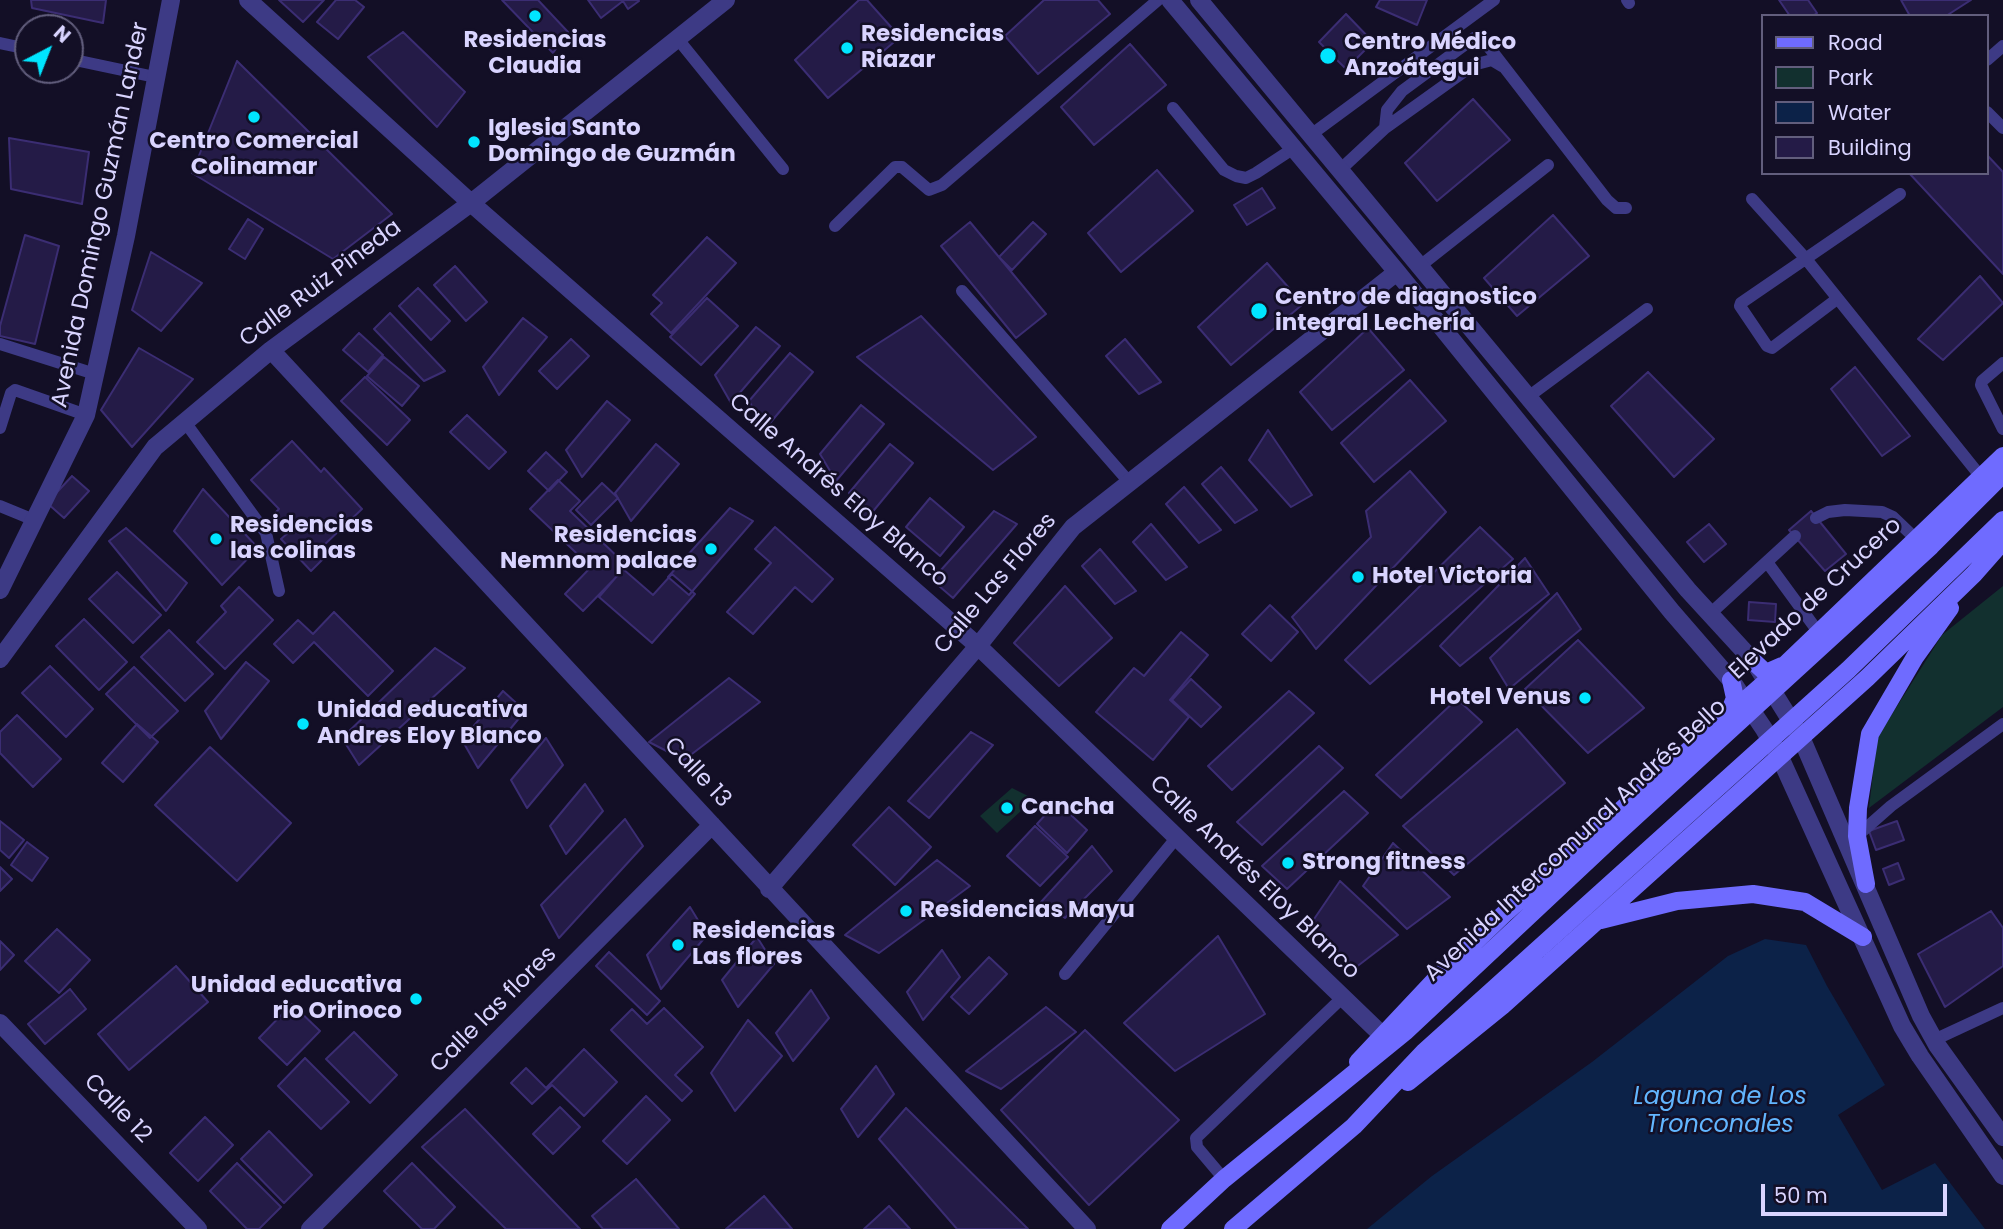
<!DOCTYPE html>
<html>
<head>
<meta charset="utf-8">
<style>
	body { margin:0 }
	#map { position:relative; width:2003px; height:1229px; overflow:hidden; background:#130f26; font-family:Poppins,sans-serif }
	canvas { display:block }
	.legend { position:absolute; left:1761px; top:14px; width:228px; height:161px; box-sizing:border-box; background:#130f26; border:2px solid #625e7d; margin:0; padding:9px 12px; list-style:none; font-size:21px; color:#d9d4ff }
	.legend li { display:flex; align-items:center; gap:14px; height:35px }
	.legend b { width:35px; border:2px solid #625e7d }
	.north { position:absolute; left:14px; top:14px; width:70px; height:70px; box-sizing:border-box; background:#130f26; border:2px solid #625e7d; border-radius:50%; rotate:42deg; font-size:19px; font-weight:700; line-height:28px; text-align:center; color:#d9d4ff }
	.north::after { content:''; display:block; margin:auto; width:24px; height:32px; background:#00e5ff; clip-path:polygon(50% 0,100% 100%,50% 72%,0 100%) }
	.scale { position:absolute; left:1761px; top:1184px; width:186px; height:32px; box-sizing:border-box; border:4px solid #d9d4ff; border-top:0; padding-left:9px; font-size:21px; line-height:24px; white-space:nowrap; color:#d9d4ff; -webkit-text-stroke:5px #130f26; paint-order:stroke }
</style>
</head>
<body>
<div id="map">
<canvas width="2003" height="1229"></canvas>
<ul class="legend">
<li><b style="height:9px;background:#6f6bff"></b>Road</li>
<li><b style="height:19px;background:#12302f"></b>Park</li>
<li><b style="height:19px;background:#0c2248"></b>Water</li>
<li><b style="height:19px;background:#241b47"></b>Building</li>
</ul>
<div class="north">N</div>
<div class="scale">50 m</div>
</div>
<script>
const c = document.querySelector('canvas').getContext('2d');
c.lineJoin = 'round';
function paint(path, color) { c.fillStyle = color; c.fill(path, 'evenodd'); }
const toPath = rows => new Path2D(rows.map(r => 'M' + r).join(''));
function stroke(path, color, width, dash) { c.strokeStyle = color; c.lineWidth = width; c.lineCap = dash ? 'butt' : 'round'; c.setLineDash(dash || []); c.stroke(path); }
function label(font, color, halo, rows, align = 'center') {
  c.font = font + ' Poppins,sans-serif'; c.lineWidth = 5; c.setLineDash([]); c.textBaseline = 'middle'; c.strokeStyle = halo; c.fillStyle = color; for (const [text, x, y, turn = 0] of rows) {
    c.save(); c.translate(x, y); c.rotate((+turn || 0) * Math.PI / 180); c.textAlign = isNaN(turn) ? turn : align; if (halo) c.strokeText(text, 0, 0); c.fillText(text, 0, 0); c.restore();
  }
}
paint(toPath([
	[2003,586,2003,707,1869,808,1877,738,1942,635],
	[1012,788,1034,799,997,833,980,816]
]), '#12302f');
paint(toPath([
	[1765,939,1806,945,1827,986,1885,1085,1838,1115,1882,1190,1935,1163,1985,1229,1367,1229,1432,1176,1592,1062,1728,956]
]), '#0c2248');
const building = toPath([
	[31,0,106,0,103,23,32,8,31,0],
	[279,0,324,0,303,22,279,0],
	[336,0,355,0,364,7,338,39,317,22,336,0],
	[502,0,538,0,568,32,553,53,502,0],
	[588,0,638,0,639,1,628,9,623,1,601,18,588,0],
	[859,0,867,0,900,37,828,98,795,60,859,0],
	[1044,0,1098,0,1110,14,1038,74,1005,36,1044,0],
	[1380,0,1427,0,1417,25,1376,7,1380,0],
	[1779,0,1808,0,1817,13,1813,16,1790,16,1779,0],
	[1901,0,1971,0,1946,16,1910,16,1901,0],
	[1346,14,1373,42,1346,69,1319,42,1346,14],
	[403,32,465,92,437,127,368,57,403,32],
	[1130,44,1166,85,1094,145,1061,107,1130,44],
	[237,61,392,214,333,259,192,173,237,61],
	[1473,99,1510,140,1437,201,1405,163,1473,99],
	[9,138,89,152,82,204,11,189,9,138],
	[1987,155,2003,172,2003,274,1909,173,1987,173,1987,155],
	[1157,170,1193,211,1121,272,1088,233,1157,170],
	[1262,188,1275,208,1247,225,1234,205,1262,188],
	[1553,215,1589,256,1517,316,1484,278,1553,215],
	[248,219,263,229,245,259,229,249,248,219],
	[970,222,1046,314,1016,338,941,246,970,222],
	[1033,222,1046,234,1012,270,999,257,1033,222],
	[25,235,59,246,35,344,0,336,0,326,25,235],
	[707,237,736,263,671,333,651,314,662,303,653,295,707,237],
	[151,252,202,283,161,331,132,310,151,252],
	[1267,263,1303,304,1231,365,1198,327,1267,263],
	[455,266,487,302,466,321,434,285,455,266],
	[1980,276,2003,303,1943,360,1918,339,1980,276],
	[418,288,450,321,431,340,399,306,418,288],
	[707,298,738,326,701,365,670,337,707,298],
	[390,313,445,371,424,381,374,329,390,313],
	[921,316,1036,437,993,470,857,357,921,316],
	[523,318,547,337,499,395,483,367,523,318],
	[756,327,780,346,731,403,715,375,756,327],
	[1368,328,1404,370,1332,430,1300,392,1368,328],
	[359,333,383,355,368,372,343,350,359,333],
	[571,339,589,356,557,389,539,371,571,339],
	[1125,339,1161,382,1139,394,1106,356,1125,339],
	[139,348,193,379,132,447,101,410,139,348],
	[790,353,813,372,765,429,749,401,790,353],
	[384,357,419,386,402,406,367,376,384,357],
	[1855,367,1910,436,1882,456,1831,389,1855,367],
	[1648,372,1714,439,1674,477,1611,406,1648,372],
	[365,377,410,420,387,445,341,401,365,377],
	[1410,380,1446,421,1374,482,1341,443,1410,380],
	[607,401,630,420,582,477,566,450,607,401],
	[861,405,884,424,836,481,820,454,861,405],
	[467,415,506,452,489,469,450,432,467,415],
	[1268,430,1312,495,1291,507,1249,460,1268,430],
	[292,441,321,472,324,468,362,509,323,546,329,553,311,571,281,539,289,532,273,515,279,509,251,480,292,441],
	[656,444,679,464,631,521,615,493,656,444],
	[890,444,913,463,865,521,849,493,890,444],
	[546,452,567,472,549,491,528,471,546,452],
	[1221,467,1257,510,1235,523,1202,484,1221,467],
	[1410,471,1446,512,1316,649,1292,617,1371,537,1366,511,1410,471],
	[72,476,89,491,64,518,47,503,72,476],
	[558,480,580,501,570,511,627,566,583,611,565,594,591,567,530,509,558,480],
	[602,483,618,498,591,525,576,510,602,483],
	[1184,487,1221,530,1199,543,1166,504,1184,487],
	[203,489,258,548,222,585,174,531,203,489],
	[930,498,964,527,940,556,906,527,930,498],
	[730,508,753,521,689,595,668,577,730,508],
	[994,511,1017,524,953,598,932,580,994,511],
	[1811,511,1846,554,1825,571,1789,530,1811,511],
	[1151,524,1187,567,1166,580,1133,542,1151,524],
	[1709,524,1726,544,1704,562,1687,542,1709,524],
	[775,527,833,579,812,602,795,587,753,634,727,612,771,563,755,549,775,527],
	[1480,527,1513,559,1370,684,1345,660,1480,527],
	[126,528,187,583,166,611,109,541,126,528],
	[1100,549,1136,591,1115,604,1082,566,1100,549],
	[1525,558,1549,594,1460,666,1440,646,1525,558],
	[623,569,653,595,672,574,695,594,652,643,599,597,623,569],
	[117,572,161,615,133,643,89,599,117,572],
	[1065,586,1112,638,1059,686,1014,643,1065,586],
	[239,587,273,620,225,669,197,642,226,612,221,606,239,587],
	[1557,593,1581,629,1509,689,1490,658,1557,593],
	[1749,602,1776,604,1775,622,1748,620,1749,602],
	[1270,605,1298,632,1271,661,1242,634,1270,605],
	[334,612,393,671,368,696,314,642,293,663,274,644,298,620,313,634,334,612],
	[84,619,127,662,99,690,56,646,84,619],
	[169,630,213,674,185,701,141,657,169,630],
	[1181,632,1208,655,1170,700,1189,717,1153,760,1096,712,1134,668,1144,676,1181,632],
	[1578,640,1644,708,1588,753,1525,689,1578,640],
	[435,648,465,668,359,765,342,738,435,648],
	[246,662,269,681,221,739,205,711,246,662],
	[50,666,93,709,66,737,22,693,50,666],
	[134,667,178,711,150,738,106,694,134,667],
	[729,678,760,702,684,760,649,742,729,678],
	[1191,679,1221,707,1201,727,1172,700,1191,679],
	[503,691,525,711,478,768,462,740,503,691],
	[1289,691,1314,713,1232,790,1208,766,1289,691],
	[1457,699,1482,722,1401,798,1376,775,1457,699],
	[17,715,61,759,33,787,0,753,0,732,17,715],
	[137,724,158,742,123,782,102,763,137,724],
	[1517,729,1565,783,1454,875,1403,826,1517,729],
	[971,732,993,745,929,818,908,801,971,732],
	[546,738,563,765,527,808,511,780,546,738],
	[1319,746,1343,768,1262,845,1237,822,1319,746],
	[210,747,291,823,237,881,155,805,210,747],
	[585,784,603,811,566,854,550,826,585,784],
	[1344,791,1368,813,1287,889,1262,866,1344,791],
	[1057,802,1087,830,1067,853,1037,824,1057,802],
	[889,807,931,847,895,885,853,845,889,807],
	[625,819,643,846,559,938,541,905,625,819],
	[0,821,24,840,9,858,0,850,0,821],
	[1897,821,1904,840,1876,850,1869,831,1897,821],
	[1035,826,1068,857,1040,886,1007,856,1035,826],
	[27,842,48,858,32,881,11,865,27,842],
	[1393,843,1450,897,1407,929,1363,886,1393,843],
	[1092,846,1112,871,1065,918,1041,902,1092,846],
	[937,860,970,886,879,953,845,935,937,860],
	[1898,863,1904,879,1889,885,1883,869,1898,863],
	[0,867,12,879,0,891,0,867],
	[1340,881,1398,935,1355,968,1310,925,1340,881],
	[690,907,707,935,661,989,647,955,690,907],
	[1991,911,2003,928,2003,966,1945,1007,1918,954,1991,911],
	[57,929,90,960,59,993,25,961,57,929],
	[1218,936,1265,1014,1175,1071,1124,1023,1218,936],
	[757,937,774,964,738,1007,722,980,757,937],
	[0,941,14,955,0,970,0,941],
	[942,950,960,977,923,1020,907,992,942,950],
	[609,952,660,1001,647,1015,596,966,609,952],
	[989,957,1007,974,969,1014,951,997,989,957],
	[176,966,208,1002,129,1070,98,1034,176,966],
	[70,989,86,1009,45,1044,28,1024,70,989],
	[811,990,829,1018,793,1061,776,1033,811,990],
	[292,1004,320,1031,287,1065,259,1038,292,1004],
	[1046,1007,1076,1032,1001,1089,966,1071,1046,1007],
	[664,1008,703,1047,675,1075,692,1091,682,1101,611,1030,632,1009,647,1024,664,1008],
	[748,1020,782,1056,735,1111,711,1073,748,1020],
	[1085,1030,1179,1120,1089,1205,1001,1110,1085,1030],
	[354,1032,397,1075,370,1103,326,1059,354,1032],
	[584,1049,617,1082,584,1116,552,1085,532,1104,511,1083,526,1068,546,1088,584,1049],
	[305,1058,349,1102,321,1129,278,1086,305,1058],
	[876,1066,894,1094,858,1137,841,1109,876,1066],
	[646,1096,670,1120,627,1164,603,1141,646,1096],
	[560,1107,580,1127,553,1154,533,1134,560,1107],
	[906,1108,1028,1229,957,1229,879,1139,906,1108],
	[465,1109,580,1229,506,1229,422,1147,465,1109],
	[205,1117,233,1145,198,1181,170,1153,205,1117],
	[269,1131,312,1175,284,1203,241,1159,269,1131],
	[237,1163,281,1207,259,1229,247,1229,210,1191,237,1163],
	[412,1163,455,1207,434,1229,422,1229,384,1191,412,1163],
	[636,1179,679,1229,603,1229,592,1216,636,1179],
	[764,1196,792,1229,726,1229,764,1196],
	[889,1206,910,1229,864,1229,889,1206]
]);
paint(building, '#241b47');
stroke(building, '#3b2d73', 2);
stroke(toPath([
	[1627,0,1629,3],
	[677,38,783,169],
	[0,43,28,49],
	[70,59,155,77],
	[1987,60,2003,46],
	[1173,108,1224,170,1236,176,1246,178,1256,173,1294,148],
	[1987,112,2003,128],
	[1385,128,1387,110,1402,91,1474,38,1480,39,1488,46,1607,200,1616,208,1626,208],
	[1312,134,1494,0],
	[1341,169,1385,128,1473,65,1492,60,1502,66],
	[1752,199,1806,259,1981,477],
	[835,226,895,167,902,167,929,190,942,185,1158,0],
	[1420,266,1548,165],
	[962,291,1130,483],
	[1837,299,1772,348,1767,346,1740,306,1741,303,1900,194],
	[0,344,95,374],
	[2003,363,1982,381,1981,385,2003,429],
	[1528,397,1647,309],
	[185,422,266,533,279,591],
	[0,428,11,393,15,390,86,415],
	[0,506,34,520],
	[1816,518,1828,512,1845,510,1882,512,1893,517,1917,540],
	[1767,562,1819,633],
	[1711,613,1795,536],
	[1857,836,1891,806,2003,724],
	[1065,974,1177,837],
	[1934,1040,2003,1008],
	[1224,1179,1197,1147,1196,1138,1343,997]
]), '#3d3a85', 12);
stroke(toPath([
	[248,0,471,203,978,646,1381,1034],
	[1170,0,1397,272,1672,612,1731,680,1764,729,1779,755,1902,1026,1920,1056,2003,1176],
	[1199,0,1688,590,1755,663,1801,737,1921,1016,1937,1045,2003,1137],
	[271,350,1087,1229],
	[0,590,86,415,126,236,171,0],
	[0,659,155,447,271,350,471,203,726,0],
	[769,889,978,646,1073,527,1397,272],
	[0,1023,198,1229],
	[310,1229,712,825]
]), '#3d3a85', 18);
stroke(toPath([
	[1753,661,1766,673,1782,666],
	[1729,713,1735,698,1731,680],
	[1866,884,1857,836,1858,808,1870,734,1915,657,1950,608],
	[1601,920,1677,901,1753,894,1805,902,1863,937],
	[1358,1062,1436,979,1505,913,1785,665,2003,456],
	[1408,1082,1502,1006,1867,678,1974,574,2003,541],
	[1170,1229,1224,1179,1406,1031,1612,838,1931,546,2003,474],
	[1233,1229,1354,1126,1424,1052,1848,670,2003,520]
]), '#6f6bff', 18);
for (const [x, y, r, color] of [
	[535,16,7,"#00e5ff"],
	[847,48,7,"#00e5ff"],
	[1328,56,9,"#00e5ff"],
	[254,117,7,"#00e5ff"],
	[474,142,7,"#00e5ff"],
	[1259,311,9,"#00e5ff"],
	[216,539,7,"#00e5ff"],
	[711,549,7,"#00e5ff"],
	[1358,577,7,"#00e5ff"],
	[1585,698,7,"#00e5ff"],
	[303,724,7,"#00e5ff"],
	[1007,808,7,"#00e5ff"],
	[1288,863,7,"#00e5ff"],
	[906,911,7,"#00e5ff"],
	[678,945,7,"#00e5ff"],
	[416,999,7,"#00e5ff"]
]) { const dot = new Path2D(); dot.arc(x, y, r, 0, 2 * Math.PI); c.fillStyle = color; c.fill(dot); stroke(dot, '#130f26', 2.5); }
label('bold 23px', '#d9d4ff', '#130f26', [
	["Residencias",861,35],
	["Riazar",861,61],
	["Residencias",535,41,"center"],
	["Claudia",535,67,"center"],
	["Centro Médico",1344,43],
	["Anzoátegui",1344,69],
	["Iglesia Santo",488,129],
	["Domingo de Guzmán",488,155],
	["Centro Comercial",254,142,"center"],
	["Colinamar",254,168,"center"],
	["Centro de diagnostico",1275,298],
	["integral Lechería",1275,324],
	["Residencias",230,526],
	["las colinas",230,552],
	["Residencias",697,536,"right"],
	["Nemnom palace",697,562,"right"],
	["Hotel Victoria",1372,577],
	["Hotel Venus",1571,698,"right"],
	["Unidad educativa",317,711],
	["Andres Eloy Blanco",317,737],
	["Cancha",1021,808],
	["Strong fitness",1302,863],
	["Residencias Mayu",920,911],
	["Residencias",692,932],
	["Las flores",692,958],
	["Unidad educativa",402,986,"right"],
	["rio Orinoco",402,1012,"right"]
], 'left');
label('23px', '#d9d4ff', '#130f26', [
	["Avenida Domingo Guzmán Lander",101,215,-78],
	["Calle Ruiz Pineda",321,284,-37],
	["Calle Andrés Eloy Blanco",838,491,41],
	["Calle Las Flores",996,584,-50],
	["Elevado de Crucero",1816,599,-43],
	["Calle 13",697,773,47],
	["Avenida Intercomunal Andrés Bello",1576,841,-43],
	["Calle Andrés Eloy Blanco",1254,878,44],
	["Calle las flores",494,1010,-45],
	["Calle 12",117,1109,46]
]);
label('italic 24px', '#62b6ff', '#130f26', [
	["Laguna de Los",1720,1098],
	["Tronconales",1720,1126]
]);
</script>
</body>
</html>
